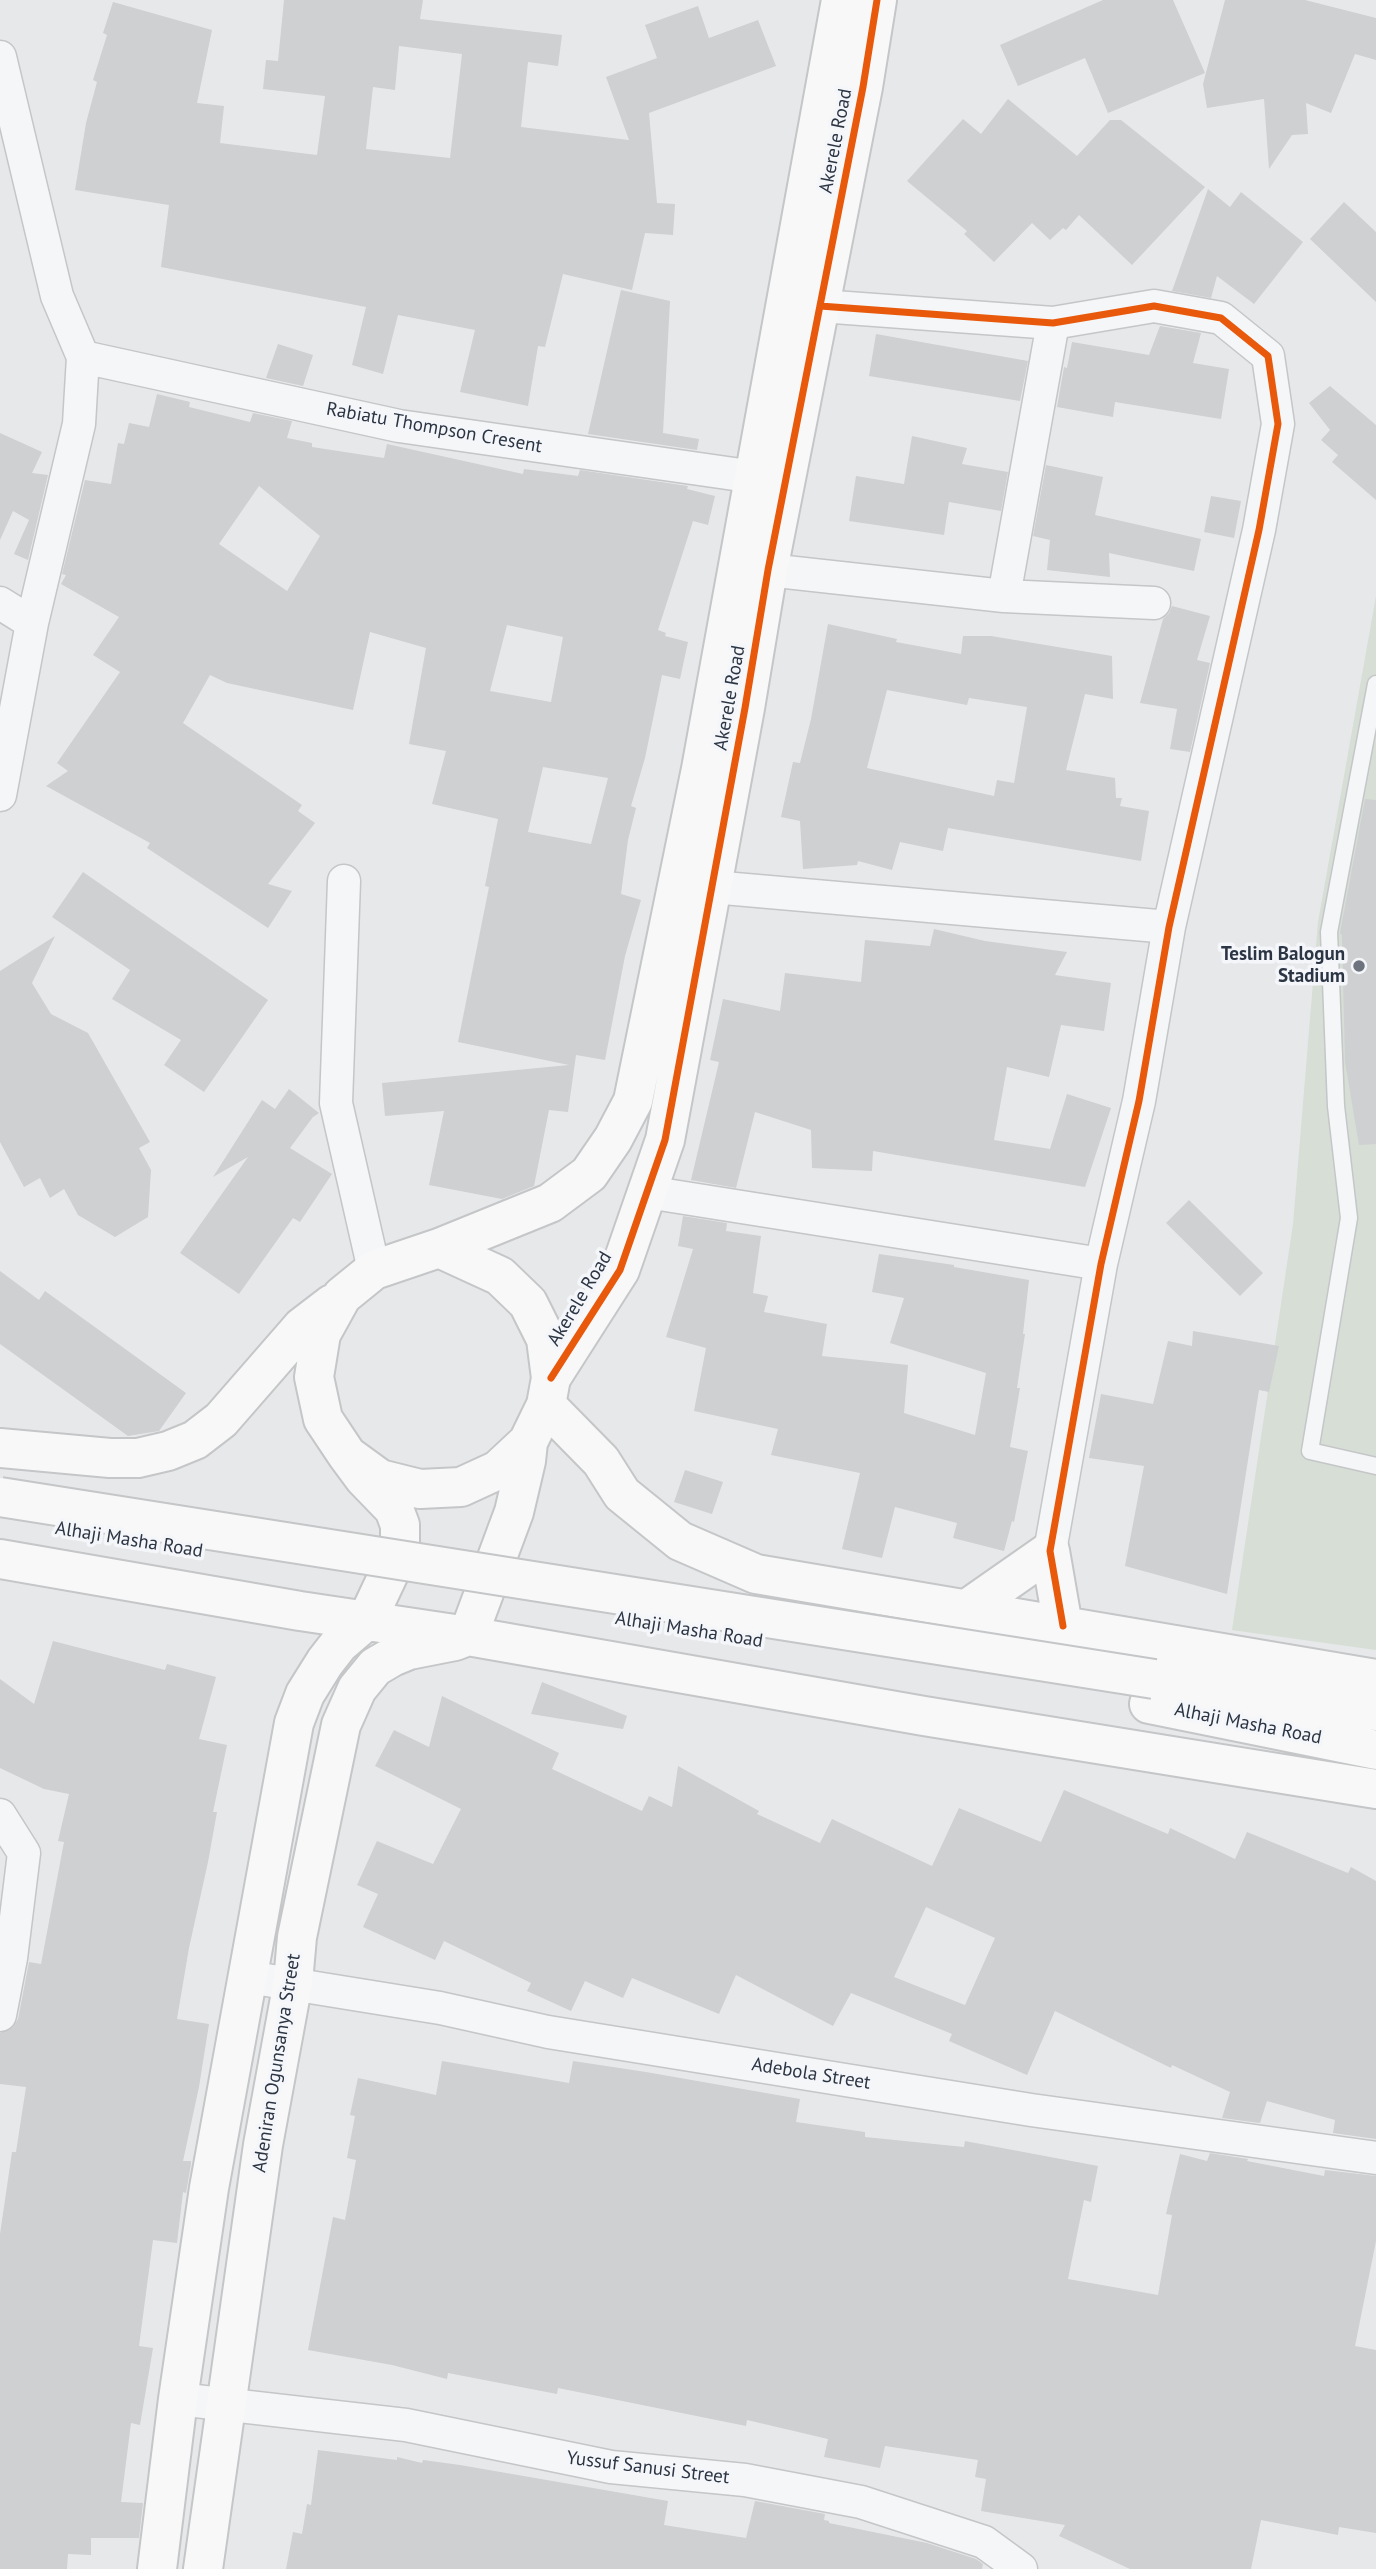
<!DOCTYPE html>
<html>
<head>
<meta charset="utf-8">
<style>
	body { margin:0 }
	canvas { display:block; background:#e6e8ea }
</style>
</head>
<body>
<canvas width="1376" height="2569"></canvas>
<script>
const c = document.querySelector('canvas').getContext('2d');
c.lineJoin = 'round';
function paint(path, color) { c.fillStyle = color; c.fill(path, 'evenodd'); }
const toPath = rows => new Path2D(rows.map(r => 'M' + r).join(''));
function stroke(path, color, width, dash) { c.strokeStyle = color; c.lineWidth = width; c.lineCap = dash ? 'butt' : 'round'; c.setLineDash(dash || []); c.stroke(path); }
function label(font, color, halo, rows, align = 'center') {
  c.font = font + ' "PT Sans",sans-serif'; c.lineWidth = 7; c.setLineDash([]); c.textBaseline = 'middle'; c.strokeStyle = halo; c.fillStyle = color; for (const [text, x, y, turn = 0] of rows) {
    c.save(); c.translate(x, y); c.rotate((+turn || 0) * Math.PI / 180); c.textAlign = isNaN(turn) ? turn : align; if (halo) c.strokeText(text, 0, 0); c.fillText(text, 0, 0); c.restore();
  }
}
paint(toPath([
	[1376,596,1376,1650,1232,1630,1293,1224,1318,922]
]), '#d7ded6');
paint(toPath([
	[284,0,423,0,420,19,562,35,558,66,528,62,521,127,629,140,606,77,657,58,645,25,698,6,709,38,758,20,776,66,649,113,657,203,675,204,673,235,645,233,632,290,563,274,545,347,538,346,528,406,460,392,475,330,398,315,383,374,352,365,366,307,161,267,169,205,75,190,86,123,97,82,93,80,107,35,103,33,113,2,212,30,197,103,224,106,220,143,317,155,325,96,263,89,266,60,278,61],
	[399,46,462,54,450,158,366,149,373,87,395,90],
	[1103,0,1173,0,1205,73,1108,113,1085,58,1018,86,1000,45],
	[1225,0,1305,0,1376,18,1376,60,1355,54,1331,113,1306,103,1308,134,1292,135,1269,169,1264,99,1207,108,1203,84],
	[1008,99,1077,156,1110,120,1121,120,1205,187,1132,265,1079,215,1066,230,1063,228,1050,240,1032,223,994,262,964,234,967,231,907,181,963,119,981,134],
	[1208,189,1230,207,1241,192,1303,242,1254,304,1217,276,1211,298,1172,291],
	[1344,202,1376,232,1376,302,1310,239],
	[621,290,670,301,663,433,699,439,697,450,588,434],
	[1160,326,1201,333,1193,363,1229,369,1221,419,1115,402,1113,417,1057,407,1064,367,1067,368,1072,342,1149,355],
	[876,334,1028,361,1020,401,869,376],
	[278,344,313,355,303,386,266,378],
	[1330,386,1376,425,1376,500,1332,462,1338,455,1321,440,1330,430,1309,403],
	[157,394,190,402,189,407,250,422,253,413,292,421,287,438,312,443,312,447,384,458,387,444,523,474,524,469,578,476,580,470,688,486,687,489,715,496,708,525,693,521,658,630,666,633,665,636,688,642,680,679,662,675,645,758,631,806,636,808,628,840,621,894,641,900,625,956,605,1060,576,1055,568,1112,549,1110,534,1186,502,1199,429,1185,444,1111,385,1116,382,1083,569,1065,458,1042,489,887,485,886,498,819,432,804,446,751,409,744,426,648,370,632,353,710,227,683,210,675,183,723,302,805,298,811,315,823,268,884,292,891,268,928,147,848,150,843,46,786,68,771,57,763,120,672,93,655,119,617,61,584,66,575,62,574,85,480,111,484,118,443,124,444,129,423,149,427],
	[259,486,320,536,287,591,219,544],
	[507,625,563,637,551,702,490,691],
	[543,767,608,778,591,844,528,832],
	[0,433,42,452,32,473,48,475,28,560,14,554,29,520,13,511,0,540],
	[912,436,967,448,962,464,1008,472,1001,511,949,502,944,535,849,521,856,476,904,484],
	[1046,465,1103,477,1095,515,1201,539,1194,571,1109,553,1110,577,1047,570,1050,540,1033,536],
	[1211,496,1241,501,1234,538,1204,532],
	[1172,606,1210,616,1197,660,1210,663,1190,752,1170,749,1177,709,1140,703,1163,619,1169,613],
	[828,624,897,639,896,642,961,654,963,636,991,636,1112,656,1113,699,1085,694,1066,770,1115,778,1116,798,1122,798,1120,806,1149,811,1141,861,948,828,943,851,900,842,892,870,858,861,857,865,803,869,800,821,781,817,793,762,800,763,811,719],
	[887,690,967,705,969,698,1027,707,1014,783,997,780,994,796,867,768],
	[1365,799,1376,800,1376,1144,1359,1145,1345,1062,1342,935,1340,933],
	[83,872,268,1000,204,1092,164,1065,181,1040,112,999,130,970,52,917],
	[934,929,985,941,1067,952,1055,975,1111,983,1104,1031,1061,1025,1049,1077,1007,1067,994,1140,1050,1149,1067,1094,1111,1108,1085,1187,873,1151,872,1171,812,1168,811,1130,755,1112,736,1188,691,1180,719,1062,710,1060,723,999,780,1011,785,973,861,982,865,940,930,946],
	[55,936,32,983,51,1014,88,1033,150,1142,139,1148,151,1170,148,1217,115,1237,78,1215,64,1189,50,1198,40,1178,24,1187,0,1142,0,971],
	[289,1089,319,1113,313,1117,290,1148,332,1174,300,1222,293,1218,239,1294,180,1253,248,1157,213,1177,262,1100,275,1109],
	[1189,1200,1263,1273,1240,1296,1166,1223],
	[683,1216,727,1223,726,1231,761,1236,753,1293,768,1296,764,1312,827,1324,822,1356,908,1365,904,1413,975,1435,986,1373,890,1343,904,1298,872,1292,879,1254,954,1265,954,1267,1029,1280,1023,1334,1025,1334,1017,1388,1020,1388,1010,1447,1028,1451,1014,1522,1012,1521,1004,1551,953,1538,957,1523,895,1507,882,1558,842,1549,860,1473,771,1455,778,1429,694,1411,706,1348,666,1337,693,1249,678,1246],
	[0,1271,39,1300,45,1291,186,1393,159,1431,128,1436,0,1344],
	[1193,1331,1279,1346,1269,1392,1259,1390,1227,1594,1125,1566,1144,1466,1089,1458,1101,1394,1153,1404,1168,1341,1192,1346],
	[685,1470,723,1482,712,1514,674,1502],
	[53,1641,165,1670,167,1664,216,1677,199,1739,227,1745,213,1812,217,1812,208,1862,189,1948,177,2019,209,2024,199,2087,183,2161,191,2161,191,2164,186,2193,183,2192,177,2243,153,2240,139,2346,153,2348,140,2425,131,2423,121,2502,143,2503,139,2538,91,2538,91,2555,68,2554,67,2569,0,2569,0,2234,12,2152,16,2152,26,2087,0,2084,0,2033,13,2027,18,2019,29,1962,41,1964,64,1842,58,1841,69,1794,44,1789,0,1768,0,1679,34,1704],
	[542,1682,627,1716,623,1729,531,1714],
	[442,1696,559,1753,552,1769,642,1811,649,1796,672,1807,678,1766,759,1811,757,1814,820,1843,832,1819,932,1866,959,1808,1041,1842,1064,1790,1168,1834,1170,1828,1235,1859,1247,1832,1348,1873,1351,1867,1376,1881,1376,2139,1333,2133,1335,2120,1267,2101,1260,2123,1222,2118,1230,2092,1172,2065,1171,2068,1055,2011,1027,2075,949,2041,952,2034,851,1993,833,2026,736,1975,719,2014,632,1978,623,1998,585,1981,571,2011,527,1991,531,1983,444,1941,435,1960,363,1927,378,1894,357,1885,377,1841,433,1864,461,1809,375,1766,394,1730,429,1747],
	[926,1907,995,1938,965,2005,894,1977],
	[442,2061,569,2083,573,2061,646,2072,800,2099,796,2122,865,2132,865,2137,964,2147,965,2141,1098,2166,1091,2202,1084,2200,1068,2279,1158,2295,1172,2215,1166,2214,1180,2154,1207,2161,1210,2153,1248,2159,1247,2161,1324,2176,1325,2170,1376,2176,1376,2241,1355,2346,1376,2350,1376,2533,1339,2527,1338,2535,1261,2520,1251,2569,1130,2569,1059,2536,1065,2525,981,2511,986,2479,975,2477,978,2460,885,2446,880,2468,824,2457,828,2439,747,2420,746,2426,558,2388,557,2394,448,2373,447,2379,392,2365,308,2350,333,2217,345,2220,356,2160,347,2158,355,2116,350,2115,358,2078,436,2095],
	[318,2450,397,2460,397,2457,422,2463,423,2460,460,2465,668,2501,664,2525,746,2538,755,2501,825,2514,824,2520,829,2521,829,2523,927,2543,976,2559,983,2564,982,2569,286,2569,293,2532,302,2534,307,2504,311,2505]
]), '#ced0d2');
const lane = toPath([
	[1376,684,1329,932,1336,1106,1349,1218,1310,1451,1376,1466]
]);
const street = toPath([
	[0,57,57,296,83,357,79,424,32,623,0,795],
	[820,306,1053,323,1154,306,1221,318,1268,356,1278,424,1259,530,1169,927,1139,1101,1101,1264,1050,1551],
	[83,357,399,426,755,477,773,488],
	[768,570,1004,596,1154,603],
	[1004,596,1053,323],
	[0,603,32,623],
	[344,881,336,1103,374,1270],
	[712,887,1169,927],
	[647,1192,1101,1264],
	[0,1815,24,1853,11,1958,0,2015],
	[248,1977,440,2008,548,2032,1031,2110,1376,2158],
	[178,2399,406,2425,611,2467,745,2480,861,2502,984,2542,1021,2569]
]);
const secondary = toPath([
	[439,1248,550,1203,589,1174,613,1139,633,1101,701,769,841,0],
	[439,1248,500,1276,528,1303,546,1339,551,1378,546,1405,528,1442,498,1470,461,1487,420,1489,380,1479,347,1455,323,1419,314,1377,321,1334,342,1296,374,1270,439,1248],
	[551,1378,620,1270,665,1140,745,708,768,570,863,87,877,0],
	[546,1405,601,1461,622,1494,680,1541,756,1574,1376,1679],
	[0,1448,110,1458,138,1458,168,1451,195,1440,221,1420,302,1327,332,1304],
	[0,1559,300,1611,468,1636,924,1716,1376,1789],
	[967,1609,1050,1551,1063,1626],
	[1154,1679,1376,1711],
	[1149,1704,1376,1750],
	[157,2569,178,2399,209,2188,294,1723,305,1694,325,1662,339,1644,367,1620,400,1550,400,1525,394,1509,364,1478,347,1455],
	[203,2569,263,2145,293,1982,297,1937,341,1725,357,1689,375,1667,392,1657,409,1650,455,1641,468,1636,514,1512,526,1461,528,1442]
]);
stroke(lane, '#c4c6c8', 19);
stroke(street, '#c4c6c8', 35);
stroke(secondary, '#c4c6c8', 42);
stroke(lane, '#f5f6f7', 16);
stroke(street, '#f5f6f7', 32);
stroke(secondary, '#f8f8f8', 38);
const secondaryBridge = toPath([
	[0,1497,1154,1679]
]);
stroke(secondaryBridge, '#c4c6c8', 42, []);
stroke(secondaryBridge, '#f8f8f8', 38);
stroke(toPath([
	[820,306,1053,323,1154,306,1221,318,1268,356,1278,424,1259,530,1169,927,1139,1101,1101,1264,1050,1551,1063,1626],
	[551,1378,620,1270,665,1140,745,708,768,570,863,87,877,0]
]), '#e8590c', 7);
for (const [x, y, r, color] of [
	[1359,966,7,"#6d747e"]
]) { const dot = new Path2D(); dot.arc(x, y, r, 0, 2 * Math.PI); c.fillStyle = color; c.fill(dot); stroke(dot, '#f4f6f9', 2.5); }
label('19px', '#2c3544', '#f4f6f9', [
	["Akerele Road",836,141,-79],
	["Rabiatu Thompson Cresent",434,428,10],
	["Akerele Road",730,698,-80],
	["Akerele Road",580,1299,-59],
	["Alhaji Masha Road",129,1540,9],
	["Alhaji Masha Road",689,1630,9],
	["Alhaji Masha Road",1248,1724,11],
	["Adeniran Ogunsanya Street",277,2063,-81],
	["Adebola Street",811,2074,9],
	["Yussuf Sanusi Street",648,2468,7]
]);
label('bold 19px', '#2c3544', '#f4f6f9', [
	["Teslim Balogun",1345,955],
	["Stadium",1345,977]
], 'right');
</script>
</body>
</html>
